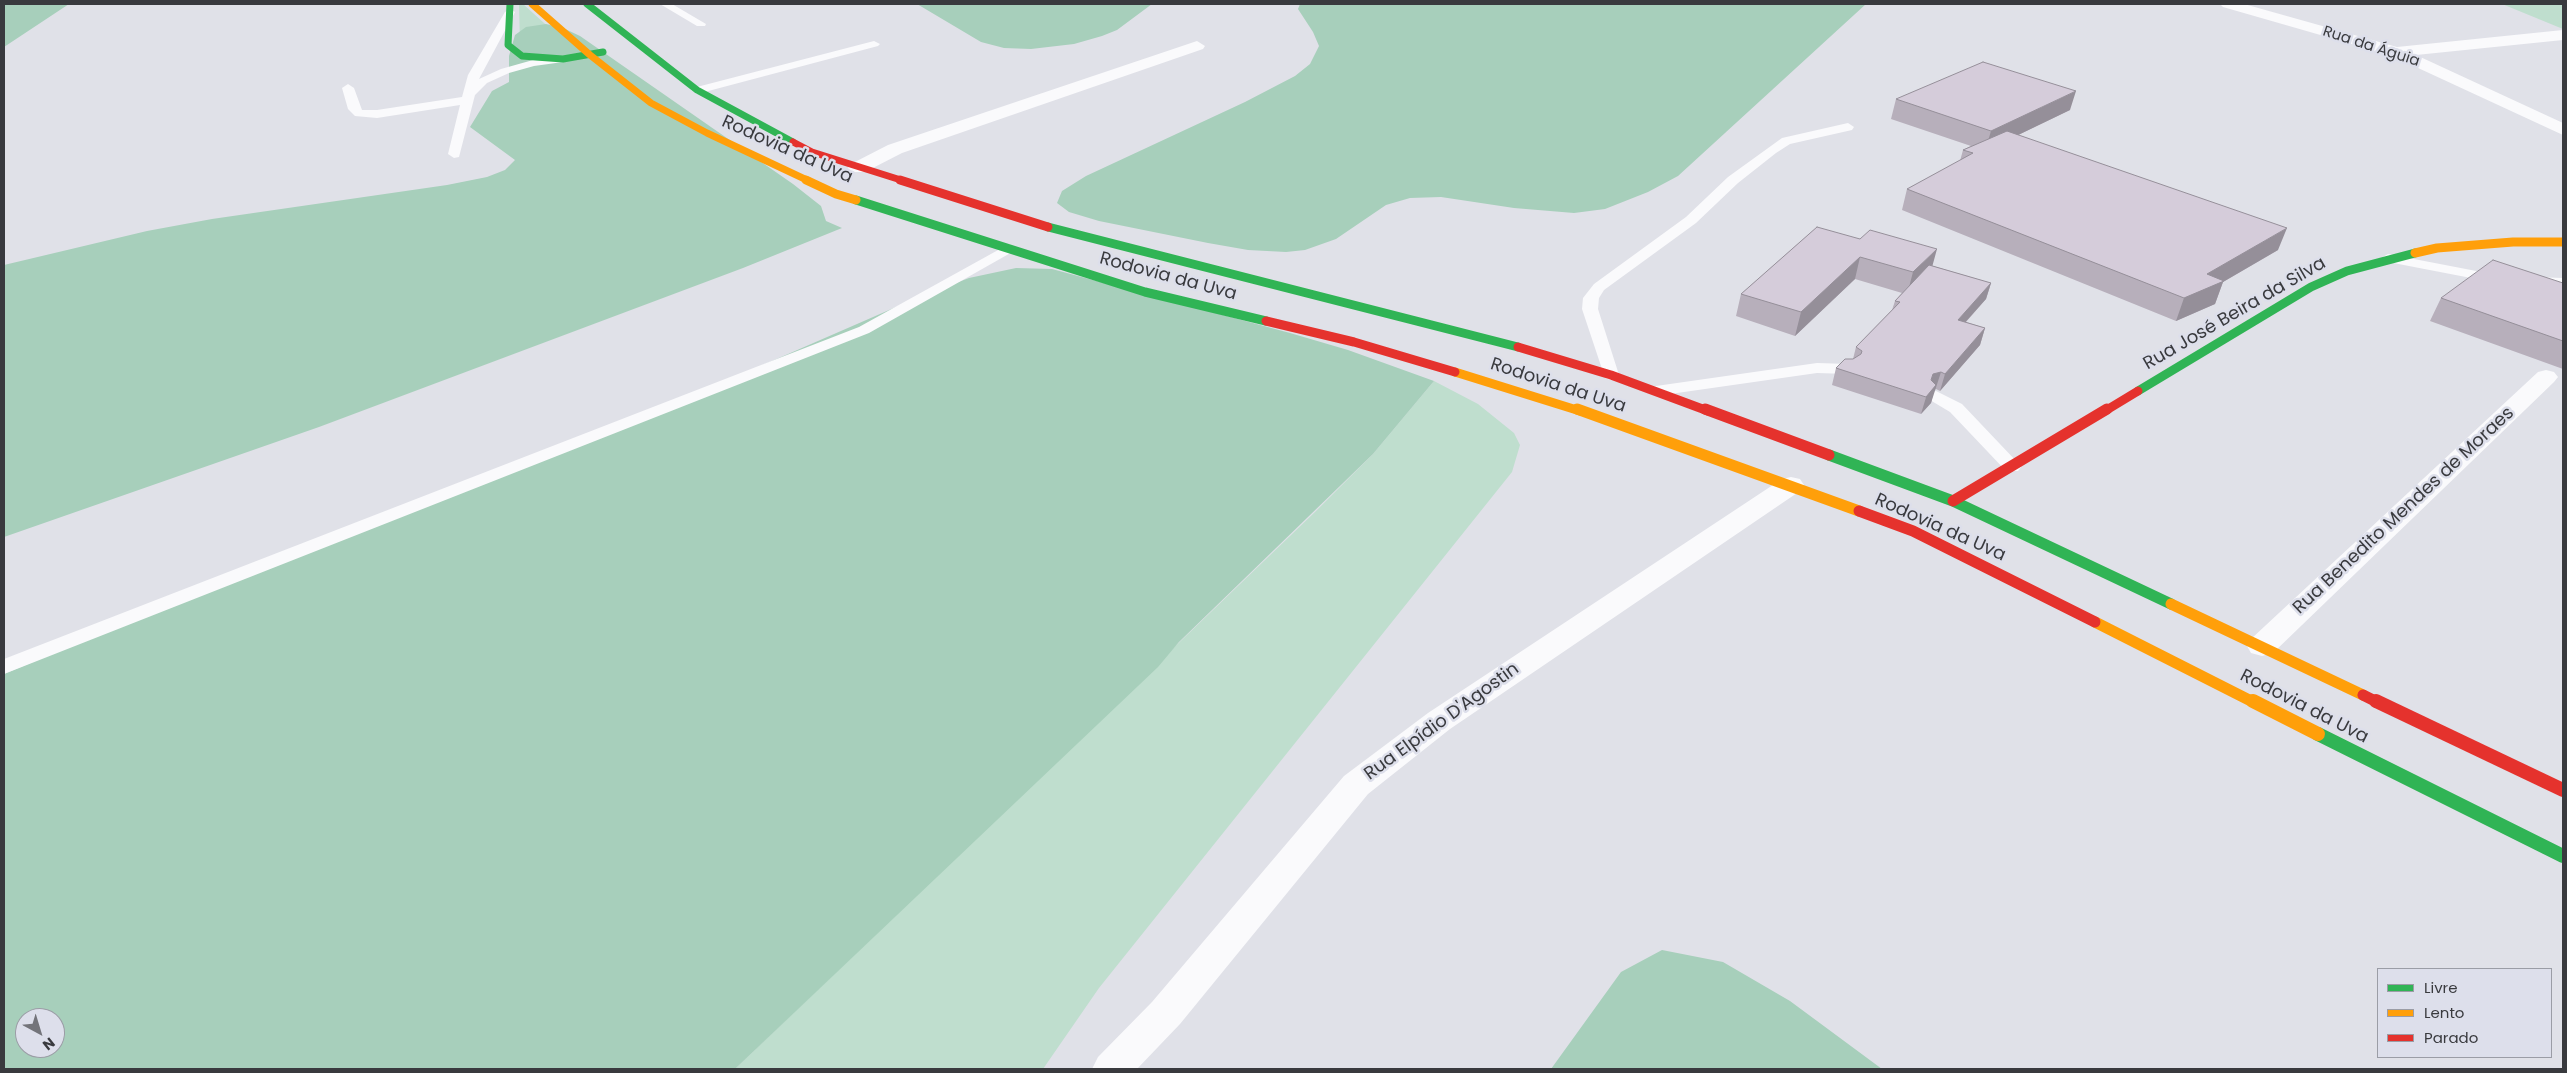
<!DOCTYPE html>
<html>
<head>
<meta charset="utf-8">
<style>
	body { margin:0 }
	#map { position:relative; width:2567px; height:1073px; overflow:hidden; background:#e0e1e8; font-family:Poppins,sans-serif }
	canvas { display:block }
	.frame { position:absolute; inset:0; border:5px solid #393a3e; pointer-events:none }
	.legend { position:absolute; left:2377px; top:968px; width:175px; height:90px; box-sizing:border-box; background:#dddfeb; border:1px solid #9b9da6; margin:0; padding:6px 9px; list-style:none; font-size:15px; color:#393a3e }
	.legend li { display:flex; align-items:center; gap:10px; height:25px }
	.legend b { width:25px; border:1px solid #9b9da6 }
	.north { position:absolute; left:15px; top:1008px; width:50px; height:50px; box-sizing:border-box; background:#dddfeb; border:1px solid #9b9da6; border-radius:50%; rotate:141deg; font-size:14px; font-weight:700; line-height:20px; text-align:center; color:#393a3e }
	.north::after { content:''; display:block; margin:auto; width:18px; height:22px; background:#73747a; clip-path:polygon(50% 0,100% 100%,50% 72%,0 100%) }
</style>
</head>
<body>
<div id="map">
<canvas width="2567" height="1073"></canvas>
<div class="frame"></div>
<ul class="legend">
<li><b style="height:6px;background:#30b455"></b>Livre</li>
<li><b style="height:6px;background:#ff9f0a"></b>Lento</li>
<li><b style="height:6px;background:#e5322d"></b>Parado</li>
</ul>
<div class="north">N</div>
</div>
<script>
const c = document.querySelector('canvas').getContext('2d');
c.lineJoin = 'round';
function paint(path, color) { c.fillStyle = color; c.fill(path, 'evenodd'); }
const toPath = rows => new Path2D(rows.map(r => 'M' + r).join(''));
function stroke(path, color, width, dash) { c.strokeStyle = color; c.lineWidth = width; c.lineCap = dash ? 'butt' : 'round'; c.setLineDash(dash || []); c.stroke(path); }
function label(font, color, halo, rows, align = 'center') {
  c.font = font + ' Poppins,sans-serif'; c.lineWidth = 5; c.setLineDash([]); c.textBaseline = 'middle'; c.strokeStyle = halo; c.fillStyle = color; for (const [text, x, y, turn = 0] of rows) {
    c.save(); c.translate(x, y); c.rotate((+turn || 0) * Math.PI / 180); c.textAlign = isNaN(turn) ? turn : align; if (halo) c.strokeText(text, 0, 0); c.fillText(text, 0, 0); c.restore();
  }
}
paint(toPath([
	[519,4,523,4,575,51,520,44],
	[2502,4,2563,4,2563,29],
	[1434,381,1478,404,1514,433,1520,445,1512,472,1099,988,1043,1069,735,1069,1315,512,1373,454]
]), '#bfdece');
paint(toPath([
	[4,4,69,4,4,47],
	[917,4,1152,4,1117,30,1102,36,1074,44,1031,49,1004,48,981,42],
	[1300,4,1866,4,1678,176,1648,192,1605,209,1574,213,1514,208,1441,197,1410,198,1386,205,1336,239,1305,250,1286,252,1248,250,1208,243,1099,221,1069,212,1057,203,1062,191,1086,176,1245,102,1295,76,1310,64,1319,46,1313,32,1298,9],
	[546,24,563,28,580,36,793,184,821,206,826,221,842,228,743,268,319,427,4,537,4,265,147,231,212,219,447,185,487,177,505,170,515,160,470,127,492,91,509,82,509,56,515,35,526,27],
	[1016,268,1052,269,1290,333,1348,350,1434,381,1373,454,1179,642,1158,667,735,1069,4,1069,4,674,133,620,609,432,919,297,969,278],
	[25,1018,55,1018,55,1048,25,1048],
	[1662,950,1723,962,1790,1001,1882,1069,1551,1069,1621,972]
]), '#a7cfbb');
paint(toPath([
	[660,4,672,4,706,24,705,26,697,26,660,4],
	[510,9,515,12,479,79,501,69,533,60,563,56,569,59,563,62,534,66,509,73,487,83,475,95,459,157,454,158,448,154,460,105,377,118,355,116,348,109,342,88,348,84,354,88,362,110,377,110,462,97,468,75,505,12,510,9],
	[874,41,880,44,878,46,697,94,691,90,693,88,874,41],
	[1848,123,1854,127,1852,130,1790,144,1776,153,1738,183,1696,223,1604,290,1599,298,1598,309,1619,375,1611,380,1605,378,1582,309,1583,298,1594,284,1686,217,1728,177,1782,138,1848,123],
	[1009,244,1016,248,1014,251,869,333,4,674,4,659,859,327,1009,244],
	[2388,254,2497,275,2504,279,2497,283,2383,261,2381,258,2388,254],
	[2532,277,2563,278,2563,286,2527,284,2525,281,2527,278,2532,277],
	[1817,363,1848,364,1856,369,1848,374,1817,373,1656,396,1648,391,1656,386,1817,363],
	[1936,391,1962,404,2018,463,2021,467,2018,471,2006,471,1950,412,1930,400,1928,396,1930,392,1936,391]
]), '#fafafc');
paint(toPath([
	[2220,4,2244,4,2397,47,2563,30,2563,40,2416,55,2563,123,2563,135,2390,55,2223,7,2220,4],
	[1197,41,1205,46,1203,49,902,153,865,172,851,172,848,168,851,164,888,145,1197,41],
	[2546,370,2554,372,2558,377,2554,382,2273,653,2262,656,2251,653,2247,646,2251,639,2538,372,2546,370],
	[1791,477,1800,479,1804,485,1800,491,1450,729,1368,794,1180,1024,1137,1069,1092,1069,1098,1057,1152,1002,1344,776,1428,713,1782,479,1791,477]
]), '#fafafc');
stroke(toPath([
	[510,4,508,45,522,56,563,59,603,52],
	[587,4,697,90,793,142]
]), '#30b455', 7);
stroke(toPath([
	[856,200,1145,292,1266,321],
	[1048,227,1518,347],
	[2138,391,2311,287,2347,271,2415,253]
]), '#30b455', 9);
stroke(toPath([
	[1829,455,1953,501,2171,604]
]), '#30b455', 11);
stroke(toPath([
	[2318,734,2563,856]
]), '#30b455', 14);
stroke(toPath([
	[532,4,590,55,651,103,707,133,809,181]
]), '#ff9f0a', 7);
stroke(toPath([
	[806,180,836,194,856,200],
	[2415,253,2437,248,2513,242,2563,242],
	[1455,372,1580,411]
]), '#ff9f0a', 9);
stroke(toPath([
	[1577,409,1859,511],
	[2171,604,2363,695],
	[2095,622,2255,703]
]), '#ff9f0a', 11);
stroke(toPath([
	[2253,701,2318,734]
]), '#ff9f0a', 14);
stroke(toPath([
	[793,142,812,152,904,181]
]), '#e5322d', 7);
stroke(toPath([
	[900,180,1048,227],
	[1266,321,1354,342,1455,372],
	[1518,347,1611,375,1708,411],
	[2105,411,2138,391]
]), '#e5322d', 9);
stroke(toPath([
	[1705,409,1829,455],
	[1953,501,2107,409],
	[1859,511,1913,531,2095,622],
	[2363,695,2379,703]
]), '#e5322d', 11);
stroke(toPath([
	[2376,701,2563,790]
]), '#e5322d', 14);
paint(toPath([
	[1896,99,2070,110,2018,135,2278,250,2223,282,2215,304,2176,321,1902,210,1907,189,1960,161,1963,150,1971,146,1891,119],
	[1817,227,1933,266,1991,283,1986,299,1966,322,1985,328,1980,345,1940,391,1936,389,1934,390,1931,403,1921,414,1832,385,1836,368,1853,359,1856,347,1892,310,1895,301,1902,293,1855,279,1795,336,1736,316,1741,294],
	[2563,283,2563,369,2430,321,2441,298]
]), '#b7afbb');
paint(toPath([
	[2076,91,2070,110,1985,151,1991,131],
	[2287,228,2278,250,2223,282,2215,304,2176,321,2184,298,2207,274],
	[1937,249,1931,271,1907,295,1913,272],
	[1860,257,1855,279,1795,336,1801,312],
	[1991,283,1986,299,1953,336,1958,320],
	[1985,328,1980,345,1940,391,1945,374],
	[1941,372,1931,403,1921,414,1933,374]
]), '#958f99');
const building = toPath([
	[1983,62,2076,91,1991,131,1896,99,1983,62],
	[2007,131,2287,228,2207,274,2224,281,2184,298,1907,189,1973,153,1963,150,2007,131],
	[1817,227,1860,239,1870,230,1937,249,1913,272,1860,257,1801,312,1741,294,1817,227],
	[2493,260,2563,283,2563,341,2441,298,2493,260],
	[1929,265,1991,283,1958,320,1985,328,1945,374,1941,372,1933,374,1931,380,1936,385,1926,397,1836,368,1845,359,1853,359,1861,354,1862,351,1856,347,1900,302,1895,301,1929,265]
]);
paint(building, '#d5ccda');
stroke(building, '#958f99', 1);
label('15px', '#393a3e', '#dddfeb', [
	["Rua da Águia",2371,47,18]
]);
label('18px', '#393a3e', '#dddfeb', [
	["Rodovia da Uva",787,150,24],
	["Rodovia da Uva",1168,277,15],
	["Rua José Beira da Silva",2235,314,-30],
	["Rodovia da Uva",1558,386,18],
	["Rua Benedito Mendes de Moraes",2404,511,-43],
	["Rodovia da Uva",1940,528,24],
	["Rodovia da Uva",2304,707,27],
	["Rua Elpídio D'Agostin",1442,722,-36]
]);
</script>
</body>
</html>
